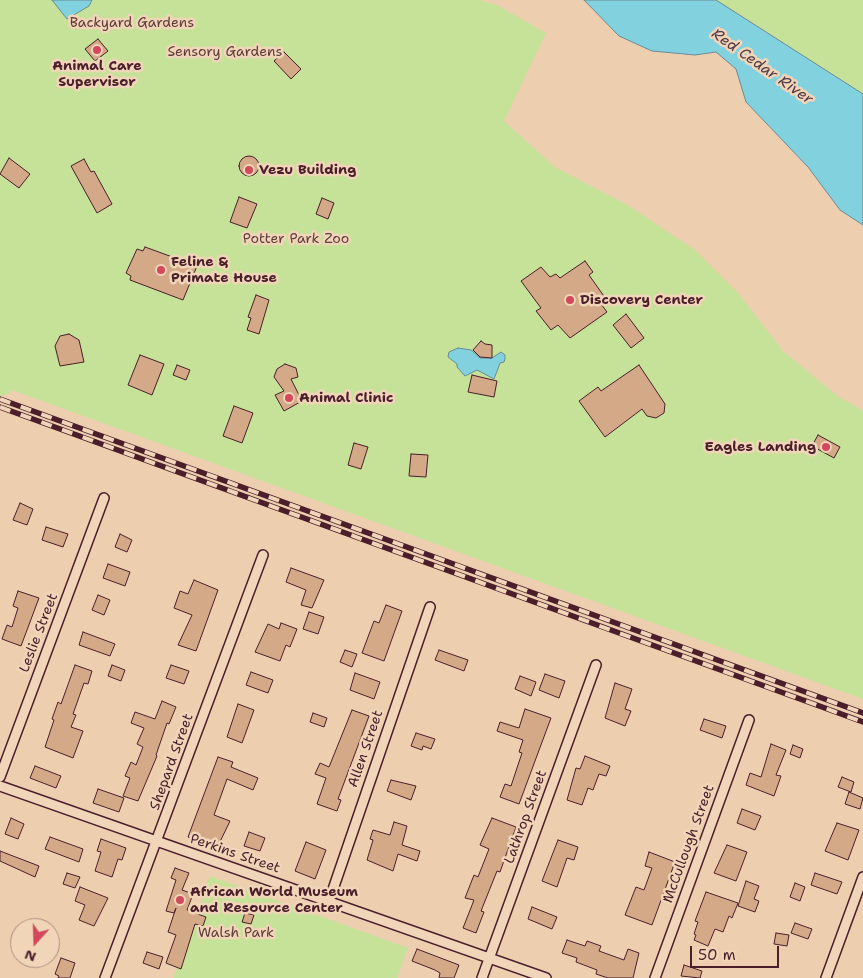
<!DOCTYPE html>
<html>
<head>
<meta charset="utf-8">
<style>
	body { margin:0 }
	#map { position:relative; width:863px; height:978px; overflow:hidden; background:#edcfb0; font-family:"Shantell Sans",sans-serif }
	canvas { display:block }
	.north { position:absolute; left:10px; top:918px; width:50px; height:50px; box-sizing:border-box; background:#f1d5b8; border:1px solid #ae8c80; border-radius:50%; rotate:200deg; font-size:14px; font-weight:700; line-height:20px; text-align:center; color:#4a1f2b }
	.north::after { content:''; display:block; margin:auto; width:18px; height:22px; background:#d1495b; clip-path:polygon(50% 0,100% 100%,50% 72%,0 100%) }
	.scale { position:absolute; left:690px; top:946px; width:89px; height:22px; box-sizing:border-box; border:2px solid #4a1f2b; border-top:0; padding-left:6px; font-size:15px; line-height:18px; white-space:nowrap; color:#4a1f2b; -webkit-text-stroke:4px #f1d5b8; paint-order:stroke }
</style>
</head>
<body>
<div id="map">
<canvas width="863" height="978"></canvas>
<div class="north">N</div>
<div class="scale">50 m</div>
</div>
<script>
const c = document.querySelector('canvas').getContext('2d');
c.lineJoin = 'round';
function paint(path, color) { c.fillStyle = color; c.fill(path, 'evenodd'); }
const toPath = rows => new Path2D(rows.map(r => 'M' + r).join(''));
function stroke(path, color, width, dash) { c.strokeStyle = color; c.lineWidth = width; c.lineCap = dash ? 'butt' : 'round'; c.setLineDash(dash || []); c.stroke(path); }
function label(font, color, halo, rows, align = 'center') {
  c.font = font + ' "Shantell Sans",sans-serif'; c.lineWidth = 5; c.setLineDash([]); c.textBaseline = 'middle'; c.strokeStyle = halo; c.fillStyle = color; for (const [text, x, y, turn = 0] of rows) {
    c.save(); c.translate(x, y); c.rotate((+turn || 0) * Math.PI / 180); c.textAlign = isNaN(turn) ? turn : align; if (halo) c.strokeText(text, 0, 0); c.fillText(text, 0, 0); c.restore();
  }
}
paint(toPath([
	[0,0,480,0,497,5,546,33,504,121,555,167,626,204,695,250,740,295,783,351,839,397,863,410,863,699,12,390,9,394,0,396],
	[716,0,863,0,863,212,822,68],
	[210,876,408,948,397,978,173,978]
]), '#c6e198');
const water = toPath([
	[52,0,92,0,89,6,67,19,52,0],
	[584,0,716,0,863,94,863,225,840,210,808,167,746,102,736,69,716,52,695,55,652,51,619,36,584,0],
	[458,348,471,350,480,358,492,358,501,352,505,355,505,359,504,362,500,363,494,379,477,370,465,376,457,367,457,364,448,357,449,352,458,348]
]);
paint(water, '#82d1de');
stroke(water, '#6c8a96', 1);
const building = toPath([
	[98,39,108,51,95,61,85,49,98,39],
	[284,52,301,69,291,79,274,61,284,52],
	'239 166a10 10 0 1 1 20 0a10 10 0 1 1-20 0Z',
	[9,158,30,174,19,188,0,174,9,158],
	[84,159,91,172,94,171,112,204,97,213,71,166,84,159],
	[239,197,257,204,247,228,230,222,239,197],
	[322,198,334,203,328,219,316,214,322,198],
	[145,247,197,266,183,300,130,280,131,276,126,273,137,249,143,251,145,247],
	[585,261,593,272,589,275,606,299,601,304,607,312,570,338,558,325,551,330,536,311,541,308,521,281,541,267,550,277,556,274,560,278,585,261],
	[256,295,269,300,259,334,247,330,251,318,248,317,256,295],
	[626,314,644,338,631,348,613,325,626,314],
	[69,334,79,340,84,362,60,366,55,346,60,336,69,334],
	[481,341,485,344,492,345,492,358,480,357,473,350,481,341],
	[140,355,164,364,152,395,128,385,140,355],
	[285,364,296,368,298,377,291,379,302,401,284,411,275,395,284,391,274,377,277,369,285,364],
	[177,365,190,370,186,380,173,375,177,365],
	[639,365,665,404,664,413,656,418,647,416,642,409,605,437,579,401,598,387,601,391,639,365],
	[472,375,497,381,494,397,468,392,472,375],
	[234,406,253,413,242,443,223,436,234,406],
	[818,435,840,447,834,458,812,446,818,435],
	[354,443,368,447,361,469,348,465,354,443],
	[411,454,428,455,426,477,409,476,411,454],
	[20,503,33,509,27,525,13,520,20,503],
	[46,527,68,534,63,547,42,540,46,527],
	[120,534,132,540,127,552,115,547,120,534],
	[108,564,130,572,125,586,103,578,108,564],
	[291,568,324,580,312,608,301,605,306,590,286,582,291,568],
	[194,580,218,590,196,651,178,645,192,615,174,608,180,591,188,594,194,580],
	[18,591,39,598,21,646,2,639,7,625,12,627,18,608,13,606,18,591],
	[98,595,110,600,104,615,92,610,98,595],
	[386,605,402,611,384,661,362,653,374,621,379,623,386,605],
	[309,612,324,617,318,634,303,629,309,612],
	[281,623,297,629,290,647,286,645,280,661,255,652,268,624,279,629,281,623],
	[83,632,115,644,110,656,79,645,83,632],
	[345,650,357,654,352,667,340,662,345,650],
	[439,650,468,660,464,671,435,660,439,650],
	[75,665,92,671,88,684,84,683,73,714,76,715,71,727,83,731,73,758,45,747,54,720,52,719,58,702,61,704,75,665],
	[112,665,125,670,121,681,108,676,112,665],
	[171,665,189,671,184,684,166,678,171,665],
	[251,672,273,680,268,693,246,685,251,672],
	[355,673,380,682,374,699,350,690,355,673],
	[545,674,565,681,559,698,539,690,545,674],
	[520,676,536,682,531,696,515,689,520,676],
	[615,683,632,689,625,709,631,711,625,726,605,718,615,683],
	[162,701,176,707,169,724,167,723,156,755,157,756,138,801,123,796,130,778,125,776,131,762,136,765,143,747,137,744,144,728,131,723,135,712,155,719,162,701],
	[238,704,254,710,242,743,227,737,238,704],
	[525,709,551,718,519,804,500,797,505,784,511,786,522,753,519,752,523,740,497,731,500,722,519,728,525,709],
	[352,710,369,716,338,799,341,800,337,811,317,804,326,778,315,774,320,763,329,767,352,710],
	[313,713,327,718,324,727,310,722,313,713],
	[704,719,726,726,722,738,700,730,704,719],
	[416,733,435,739,431,749,423,746,422,750,411,746,416,733],
	[771,744,786,750,776,775,781,776,774,796,746,785,750,773,761,777,771,744],
	[793,745,803,749,800,758,790,754,793,745],
	[585,756,610,766,606,776,599,774,593,790,588,788,582,805,567,800,576,768,580,769,585,756],
	[218,757,233,762,231,767,258,778,253,790,227,779,214,815,230,821,217,848,188,837,218,757],
	[35,766,61,776,56,788,30,778,35,766],
	[842,777,854,782,851,792,838,787,842,777],
	[391,780,416,786,411,800,387,791,391,780],
	[98,789,124,798,119,812,93,803,98,789],
	[849,792,863,798,860,809,845,804,849,792],
	[742,809,761,816,755,830,737,823,742,809],
	[11,818,24,824,18,839,5,834,11,818],
	[492,818,516,827,500,872,497,871,481,911,484,912,476,933,463,928,474,900,465,898,474,875,478,877,489,849,480,845,492,818],
	[394,822,407,826,402,845,420,851,417,861,398,854,393,871,367,860,373,840,370,839,373,830,390,835,394,822],
	[837,823,859,830,848,860,825,851,837,823],
	[249,832,265,838,260,851,244,846,249,832],
	[50,837,83,849,79,862,45,849,50,837],
	[101,839,126,848,122,860,118,859,112,877,95,871,101,852,97,851,101,839],
	[558,840,578,847,574,860,567,858,557,887,542,881,558,840],
	[306,842,326,850,315,879,295,871,306,842],
	[727,845,747,852,736,881,714,873,727,845],
	[0,851,39,866,35,877,0,861,0,851],
	[649,852,675,862,652,925,625,915,636,887,644,890,652,868,645,866,649,852],
	[175,868,189,873,182,890,193,894,187,910,206,917,203,926,195,924,181,969,166,963,176,935,168,932,176,908,174,913,166,911,176,880,171,878,175,868],
	[67,873,80,877,75,888,63,884,67,873],
	[815,873,842,882,837,894,811,885,815,873],
	[746,881,759,886,754,899,759,901,755,912,738,906,746,881],
	[795,883,805,887,800,901,790,897,795,883],
	[80,887,108,898,94,926,79,920,85,905,75,901,80,887],
	[706,892,738,903,732,918,729,916,723,932,715,929,708,946,694,940,696,935,694,934,698,922,695,921,706,892],
	[532,907,557,917,552,929,528,919,532,907],
	[245,913,254,915,251,924,242,922,245,913],
	[795,923,812,929,808,939,791,933,795,923],
	[776,933,789,935,787,946,774,944,776,933],
	[567,940,585,946,587,941,601,946,599,951,624,960,628,949,639,953,633,978,608,978,596,974,597,970,576,962,577,958,562,953,567,940],
	[417,949,459,965,454,978,439,978,440,973,435,970,412,961,417,949],
	[147,952,163,957,159,969,143,963,147,952],
	[61,958,75,963,70,978,58,978,59,976,55,974,61,958],
	[684,965,702,971,700,978,681,976,684,965]
]);
paint(building, '#d3a988');
stroke(building, '#4a1f2b', 1);
const minor = toPath([
	[0,777,104,498],
	[0,786,546,978],
	[329,901,430,607],
	[105,978,263,555],
	[482,978,596,665],
	[655,978,749,720],
	[826,978,863,877]
]);
stroke(minor, '#4a1f2b', 12);
stroke(minor, '#f1d5b8', 9);
const rail = toPath([
	[0,399,863,713],
	[0,407,863,722]
]);
stroke(rail, '#4a1f2b', 5.5);
stroke(rail, '#f1d5b8', 4, [11]);
for (const [x, y, r, color] of [
	[97,50,5,"#d1495b"],
	[249,170,5,"#d1495b"],
	[161,270,5,"#d1495b"],
	[570,300,5,"#d1495b"],
	[289,398,5,"#d1495b"],
	[826,447,5,"#d1495b"],
	[180,900,5,"#d1495b"]
]) { const dot = new Path2D(); dot.arc(x, y, r, 0, 2 * Math.PI); c.fillStyle = color; c.fill(dot); stroke(dot, '#f1d5b8', 2); }
label('14px', '#5d3c3b', '#f1d5b8', [
	["Backyard Gardens",132,23],
	["Sensory Gardens",225,52],
	["Potter Park Zoo",296,239],
	["Walsh Park",236,933]
]);
label('bold 14px', '#4a1f2b', '#f1d5b8', [
	["Animal Care",97,66,"center"],
	["Supervisor",97,82,"center"],
	["Vezu Building",259,170],
	["Feline &",171,262],
	["Primate House",171,278],
	["Discovery Center",580,300],
	["Animal Clinic",299,398],
	["Eagles Landing",816,447,"right"],
	["African World Museum",190,892],
	["and Resource Center",190,908]
], 'left');
label('14px', '#4a1f2b', '#f1d5b8', [
	["Leslie Street",39,633,-69],
	["Allen Street",366,749,-71],
	["Shepard Street",172,762,-70],
	["Lathrop Street",526,817,-70],
	["McCullough Street",689,844,-70],
	["Perkins Street",235,854,19]
]);
label('italic 15px', '#523a46', '#f1d5b8', [
	["Red Cedar River",762,67,35]
]);
</script>
</body>
</html>
